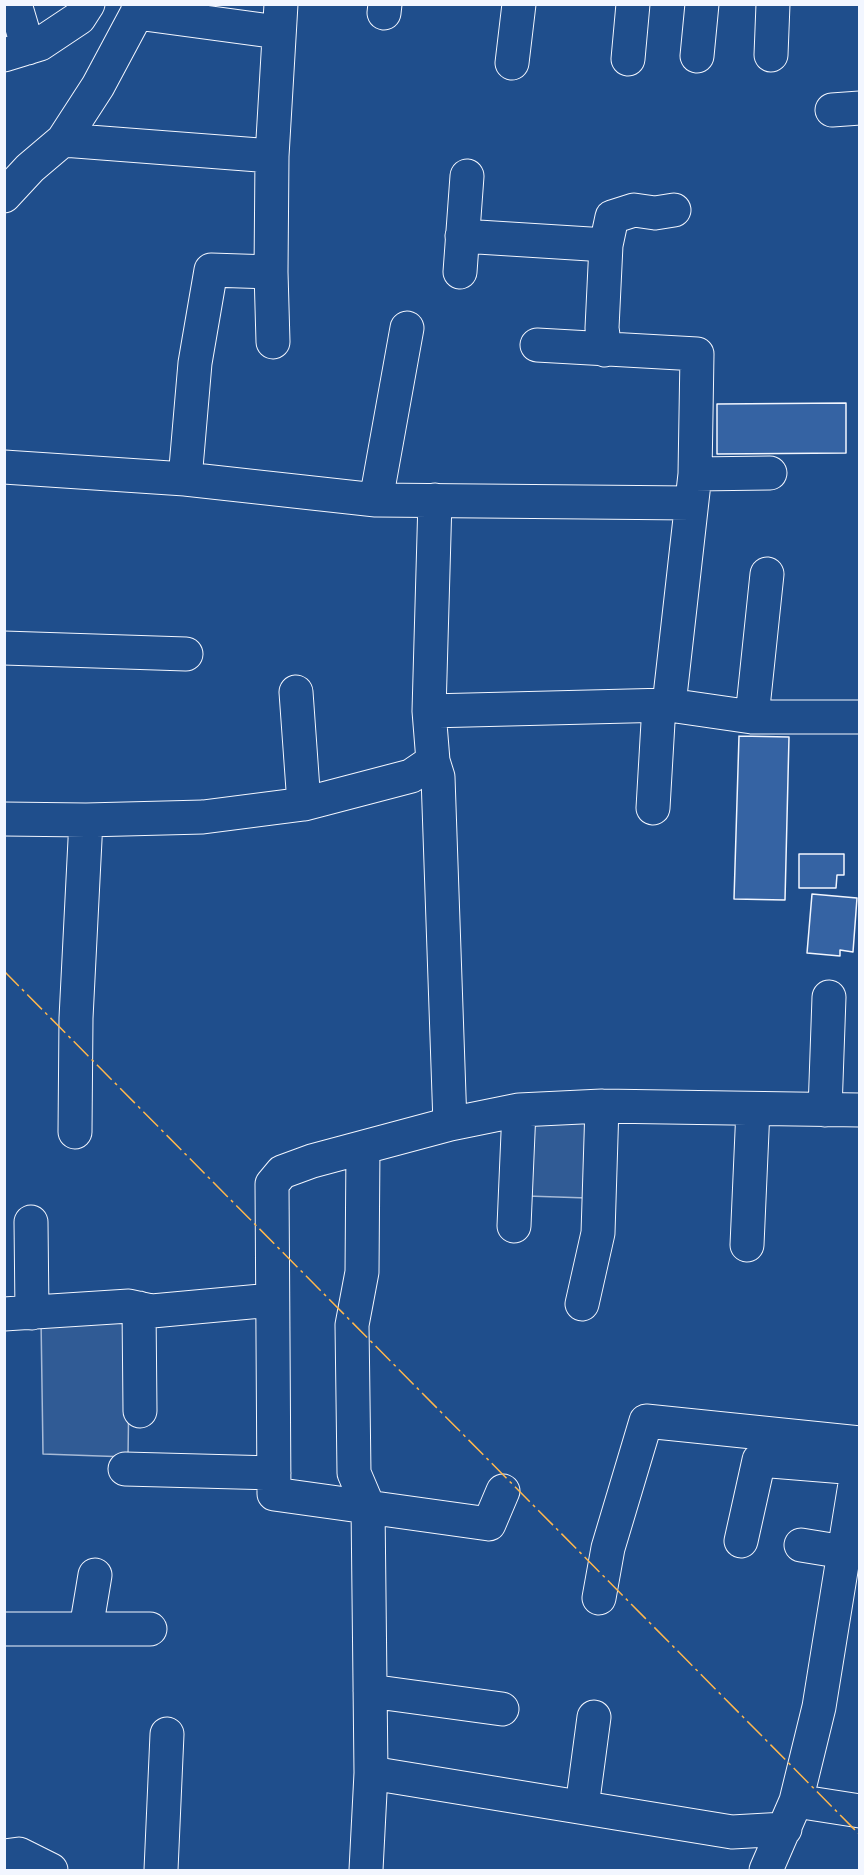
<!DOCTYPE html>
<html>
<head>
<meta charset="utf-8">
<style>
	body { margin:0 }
	#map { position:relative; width:864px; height:1875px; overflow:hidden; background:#1f4e8c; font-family:"Source Serif 4",serif }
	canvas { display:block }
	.frame { position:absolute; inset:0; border:6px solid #f2f6ff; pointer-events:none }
</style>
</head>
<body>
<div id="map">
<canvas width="864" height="1875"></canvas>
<div class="frame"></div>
</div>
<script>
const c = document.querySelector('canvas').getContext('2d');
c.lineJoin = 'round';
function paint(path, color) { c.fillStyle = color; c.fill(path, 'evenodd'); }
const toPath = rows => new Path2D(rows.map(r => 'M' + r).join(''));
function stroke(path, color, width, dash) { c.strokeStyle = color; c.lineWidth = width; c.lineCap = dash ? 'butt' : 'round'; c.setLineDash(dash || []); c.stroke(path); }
const built = toPath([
	[588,1115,587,1198,527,1196,530,1129,540,1119,588,1115],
	[130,1314,128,1457,43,1454,41,1319,130,1314]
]);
paint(built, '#305b95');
stroke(built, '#a8bbd7', 1.5);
const building = toPath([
	[846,403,846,453,717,454,717,404,846,403],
	[739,736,789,737,785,900,734,899,739,736],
	[799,854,844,854,844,875,837,875,836,888,799,888,799,854],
	[812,894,857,898,853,952,840,950,840,956,807,953,812,894]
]);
paint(building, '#3563a3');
stroke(building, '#f2f6ff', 1.5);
const minor = toPath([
	[15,4,28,48],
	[137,13,278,32],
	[384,13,385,4],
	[4,55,40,44,79,18,88,4],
	[771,55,773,4],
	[697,56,702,4],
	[628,59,633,4],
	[512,63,519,4],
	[832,110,860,108],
	[63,140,272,156],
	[4,196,30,168,63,140,98,86,137,13,139,4],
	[462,236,606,245],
	[271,272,273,342],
	[460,272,467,176],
	[537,345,697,354,695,474,669,705],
	[605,350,602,328,606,245,612,217,634,210,655,213,674,210],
	[4,467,185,479,376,500,690,503],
	[695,474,770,473],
	[185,479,195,363,211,270,271,272,272,156,281,4],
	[376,500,407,328],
	[435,500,429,711,433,761,438,777,450,1124],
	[4,648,186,654],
	[296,692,304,804],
	[429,711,669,705,752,717,860,717],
	[752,717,767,574],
	[653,808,659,705],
	[4,819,86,820,203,817,304,804,411,776,433,761],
	[825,1110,829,997],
	[75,1132,76,1018,86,820],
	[363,1148,362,1272,352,1325,354,1473,368,1506,371,1773,366,1870],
	[31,1222,32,1313],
	[514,1226,519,1110],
	[747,1245,753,1109],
	[582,1304,598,1233,602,1106],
	[139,1308,140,1411],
	[4,1314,129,1306,152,1311,272,1300],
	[125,1469,274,1473],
	[503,1491,489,1524,274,1494,272,1184,282,1172,312,1161,450,1124,519,1110,602,1106,860,1110],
	[741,1541,759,1460,857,1468],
	[801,1545,844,1552],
	[599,1598,608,1548,646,1421,860,1443],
	[4,1629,150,1629],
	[86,1629,95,1575],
	[370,1691,502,1709],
	[371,1773,732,1832,785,1829],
	[796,1801,860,1811],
	[582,1807,594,1717],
	[4,1856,19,1854,51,1870],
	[161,1870,167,1734],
	[766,1870,796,1801,819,1707,860,1453]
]);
stroke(minor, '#f2f6ff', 35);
stroke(minor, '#1f4e8c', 33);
stroke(toPath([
	[4,971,860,1835]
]), '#ffb74d', 1.5, [21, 4.5, 3, 4.5]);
</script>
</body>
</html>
